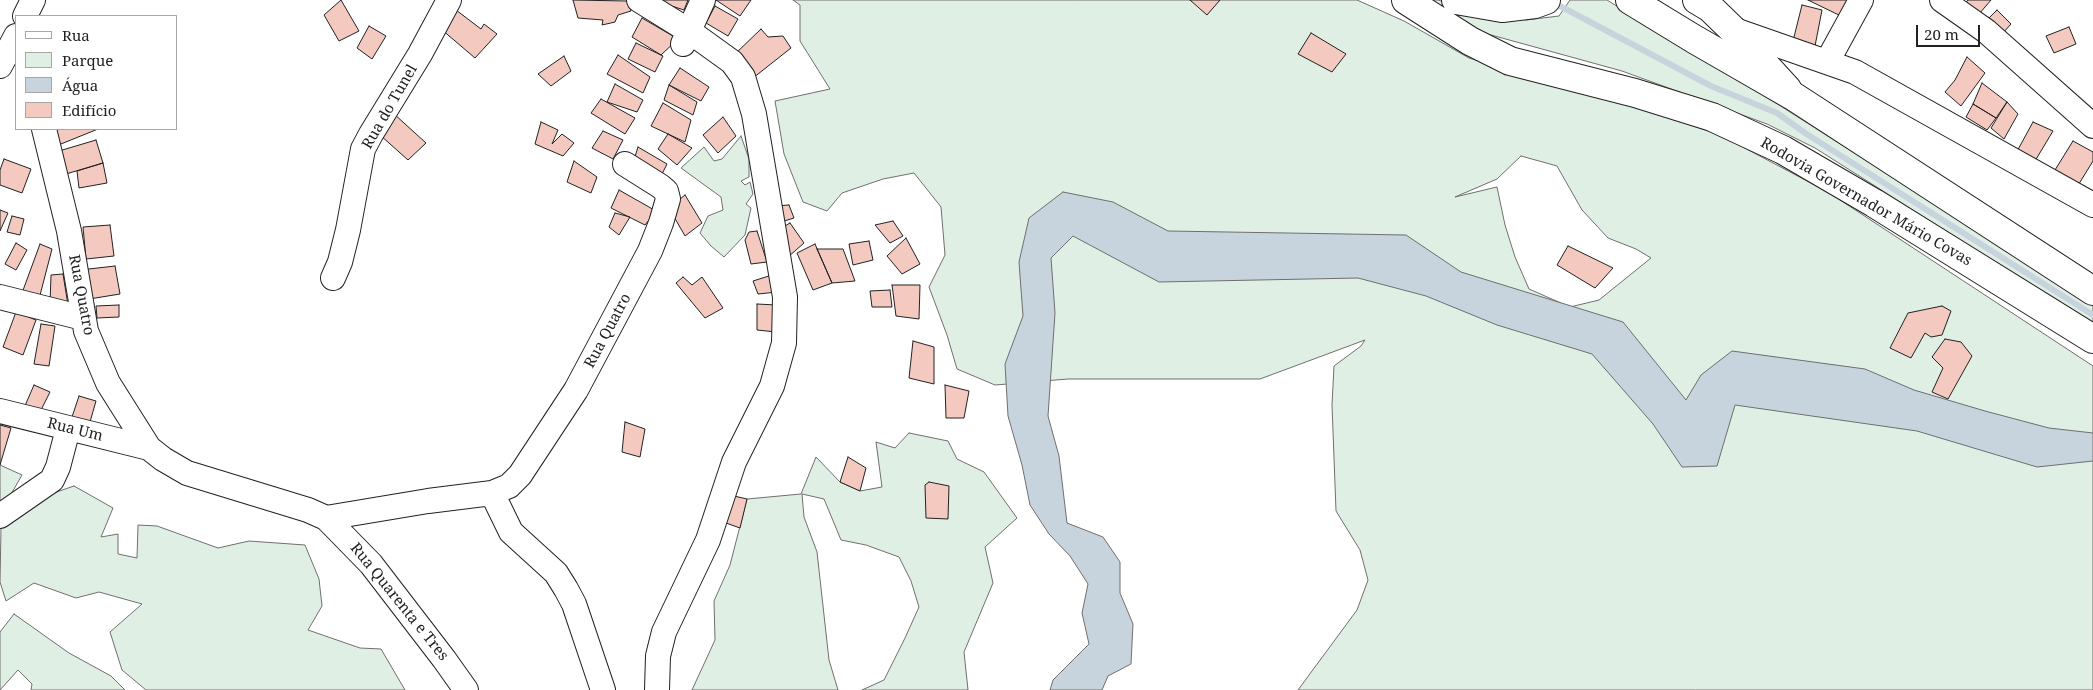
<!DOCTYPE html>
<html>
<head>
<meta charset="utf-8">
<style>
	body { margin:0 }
	#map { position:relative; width:2093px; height:690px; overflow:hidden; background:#fff; font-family:"Noto Serif",serif }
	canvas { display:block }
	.legend { position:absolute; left:15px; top:15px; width:162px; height:115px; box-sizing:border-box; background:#fff; border:1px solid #a7a7a7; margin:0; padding:6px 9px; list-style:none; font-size:15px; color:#222 }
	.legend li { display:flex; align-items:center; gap:10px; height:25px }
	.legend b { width:25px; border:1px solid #a7a7a7 }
	.scale { position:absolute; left:1916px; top:25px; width:64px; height:22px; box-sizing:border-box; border:2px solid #222; border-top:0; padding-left:6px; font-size:15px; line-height:18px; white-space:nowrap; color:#222; -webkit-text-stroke:4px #fff; paint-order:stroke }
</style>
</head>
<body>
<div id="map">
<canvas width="2093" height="690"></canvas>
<ul class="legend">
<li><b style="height:6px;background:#fff"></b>Rua</li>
<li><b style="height:14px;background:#e0efe3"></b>Parque</li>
<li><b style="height:14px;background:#c7d3dd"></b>Água</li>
<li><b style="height:14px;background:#f3c9c0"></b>Edifício</li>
</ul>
<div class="scale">20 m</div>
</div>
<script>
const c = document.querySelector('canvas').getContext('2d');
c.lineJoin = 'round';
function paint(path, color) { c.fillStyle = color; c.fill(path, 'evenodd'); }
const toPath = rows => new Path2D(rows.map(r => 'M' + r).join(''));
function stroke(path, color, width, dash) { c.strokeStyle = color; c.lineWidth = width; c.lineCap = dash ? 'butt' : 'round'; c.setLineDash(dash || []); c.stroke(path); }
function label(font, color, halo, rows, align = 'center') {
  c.font = font + ' "Noto Serif",serif'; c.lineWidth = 4; c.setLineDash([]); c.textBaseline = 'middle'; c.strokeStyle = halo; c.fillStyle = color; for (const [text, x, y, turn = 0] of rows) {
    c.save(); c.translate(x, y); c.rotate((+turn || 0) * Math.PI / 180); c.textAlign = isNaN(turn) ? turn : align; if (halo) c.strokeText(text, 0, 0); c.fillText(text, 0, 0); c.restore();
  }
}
const green = toPath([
	[793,0,1357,0,1404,21,1469,58,1640,108,1720,135,1828,192,2093,366,2093,690,1298,690,1357,610,1368,580,1360,550,1336,511,1332,405,1334,366,1361,346,1365,340,1260,379,1068,379,995,385,957,369,947,335,929,287,945,255,941,207,914,173,883,179,842,193,827,211,803,202,784,154,775,101,830,89,800,41,800,5,793,0],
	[1521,156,1557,166,1582,210,1608,238,1636,249,1651,258,1599,300,1570,307,1529,289,1515,257,1505,225,1497,187,1455,197,1497,179,1521,156],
	[1426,0,1438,0,1470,11,1526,20,1559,16,1570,0,1607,0,1702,59,1779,105,2093,305,2093,324,1815,148,1767,124,1622,71,1473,30,1426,0],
	[741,136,749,159,749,177,741,181,745,185,750,182,753,194,746,204,751,208,745,235,724,257,711,246,700,233,708,216,723,210,721,197,681,168,704,147,714,161,722,159,741,136],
	[909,433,948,441,957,459,984,472,1017,518,985,547,993,583,964,652,968,690,862,690,884,680,905,638,919,607,911,581,899,557,866,545,841,540,824,499,802,494,804,517,817,552,829,660,838,690,692,690,715,640,714,601,730,565,747,499,801,494,816,457,840,482,860,491,882,487,876,442,895,448,909,433],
	[0,465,22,475,10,496,0,505,0,465],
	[74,486,113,508,101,537,118,534,118,554,137,558,138,525,157,526,218,548,249,541,305,545,319,579,322,606,308,630,360,648,381,649,405,690,146,690,122,670,110,632,142,604,99,592,76,598,34,583,6,601,0,582,1,527,42,497,74,486],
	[14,614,69,653,111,676,125,690,31,690,32,684,18,670,0,690,0,632,14,614]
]);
paint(green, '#e0efe3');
stroke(green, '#6f6f6f', 1);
const water = toPath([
	[1063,192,1113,202,1168,231,1406,235,1461,272,1623,322,1686,400,1701,375,1732,351,1865,369,1914,390,1985,411,2049,428,2093,433,2093,461,2037,467,1917,431,1735,405,1717,466,1682,467,1653,424,1592,354,1497,325,1426,296,1358,278,1159,282,1073,236,1051,258,1055,313,1048,416,1059,456,1067,523,1103,537,1120,562,1120,593,1133,624,1131,664,1108,676,1102,690,1050,690,1053,680,1089,644,1082,613,1088,584,1070,556,1049,534,1030,505,1022,465,1008,416,1005,364,1023,316,1019,262,1029,218,1063,192]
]);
paint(water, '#c7d3dd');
stroke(water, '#6f6f6f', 1);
stroke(toPath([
	[1560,6,1711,86,1777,113,1805,133,2093,315]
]), '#c7d3dd', 6);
const building = toPath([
	[341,0,359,31,339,41,324,15,341,0],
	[573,0,628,1,631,11,618,15,615,22,602,25,603,20,578,18,573,0],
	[653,0,688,0,684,10,653,0],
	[716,0,751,0,740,16,716,0],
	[1190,0,1220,0,1207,15,1190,0],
	[1808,0,1849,0,1843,17,1808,0],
	[1968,0,1991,0,1979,14,1963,6,1968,0],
	[1802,5,1822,10,1815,46,1793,41,1802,5],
	[715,6,738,19,728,36,706,23,715,6],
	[456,10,481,29,484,24,497,34,475,58,441,29,456,10],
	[1997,10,2011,24,2002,34,1987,20,1997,10],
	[642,18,678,39,661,55,632,37,642,18],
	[369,26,386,36,372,59,357,48,369,26],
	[2069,27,2076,44,2054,53,2046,36,2069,27],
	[761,29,768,37,783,36,791,48,753,78,734,55,761,29],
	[1311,33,1346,54,1332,72,1298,54,1311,33],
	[636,43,663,56,655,72,628,59,636,43],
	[618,55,650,77,643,93,607,74,618,55],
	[564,56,571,71,551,86,538,74,564,56],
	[1967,57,1985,73,1961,106,1945,92,1955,80,1967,57],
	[680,68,709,87,701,101,669,85,680,68],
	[1982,83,2007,102,1996,118,1973,104,1982,83],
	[615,84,643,100,637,112,607,102,615,84],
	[669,85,697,102,693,115,664,100,669,85],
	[601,99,635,118,625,134,591,113,601,99],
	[2007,102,2018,114,2004,139,1991,128,2007,102],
	[663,103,691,120,685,142,651,126,663,103],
	[1973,104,1996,118,1987,130,1966,117,1973,104],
	[393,113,426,143,408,160,380,135,393,113],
	[723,117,736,136,718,153,703,135,723,117],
	[541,122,558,130,552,144,562,134,574,143,563,156,535,144,541,122],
	[2033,122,2053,131,2032,166,2015,155,2033,122],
	[58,129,98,129,56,146,51,132,58,129],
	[603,131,623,140,613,159,592,148,603,131],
	[668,134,692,148,677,165,658,149,668,134],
	[96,140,103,163,66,174,59,151,96,140],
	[2073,141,2093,152,2093,161,2077,187,2055,170,2073,141],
	[638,147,667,164,660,178,633,163,638,147],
	[4,159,31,169,22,193,0,185,0,170,4,159],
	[574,161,597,177,591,193,567,182,574,161],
	[103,163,107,183,79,188,77,171,103,163],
	[619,190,656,211,645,225,611,208,619,190],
	[685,195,702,223,685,236,669,208,685,195],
	[789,205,794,218,781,222,775,206,789,205],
	[0,210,8,213,0,231,0,210],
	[615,213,630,217,619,235,609,227,615,213],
	[12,216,24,219,20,235,7,232,12,216],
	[893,221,903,236,890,243,875,225,893,221],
	[790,223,804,243,788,257,778,230,790,223],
	[110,225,114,256,86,259,83,227,110,225],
	[757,231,767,262,751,264,745,240,749,232,757,231],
	[906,238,920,264,902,274,887,256,906,238],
	[869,241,873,260,853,265,849,244,869,241],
	[16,243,27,250,16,270,5,264,16,243],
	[40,244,52,249,39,299,22,293,40,244],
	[815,244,832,283,813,290,797,253,815,244],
	[1568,246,1613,268,1595,288,1557,265,1568,246],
	[817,249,843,249,855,281,832,283,817,249],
	[115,266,120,294,83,300,80,270,115,266],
	[63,274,68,305,50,304,51,275,63,274],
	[772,275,777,292,758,294,753,281,772,275],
	[683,277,692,285,702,277,723,308,705,318,676,283,683,277],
	[892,285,920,285,919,319,896,316,892,285],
	[890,290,892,307,872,307,870,291,890,290],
	[757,304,776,305,776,332,757,330,757,304],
	[119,305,119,317,97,318,96,306,119,305],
	[1942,306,1951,311,1942,335,1931,337,1925,333,1911,358,1890,348,1908,313,1942,306],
	[16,312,36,320,23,355,3,347,16,312],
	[41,324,55,326,49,366,34,364,41,324],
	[1945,339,1961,342,1972,356,1948,399,1932,392,1943,368,1932,357,1945,339],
	[913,341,934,347,934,384,909,378,913,341],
	[34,385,50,392,39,414,24,408,34,385],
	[945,385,969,391,964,418,946,418,945,385],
	[79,396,96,401,90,422,72,417,79,396],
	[625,422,645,429,640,457,622,452,625,422],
	[0,425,11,428,0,465,0,425],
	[848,457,866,468,860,491,840,482,848,457],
	[929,482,949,486,948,519,926,518,925,485,929,482],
	[734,496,747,499,740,528,726,523,734,496]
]);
paint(building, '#f3c9c0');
stroke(building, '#222', 1);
const minor = toPath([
	[639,0,689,31,732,62,743,77,754,114,785,297,784,343,772,386,734,462,708,540,664,632,658,656,657,690],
	[1942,0,1986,31,2093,126],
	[25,16,33,0],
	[1732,29,1855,72,2093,205],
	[683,44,703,0],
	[1827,62,1861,0],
	[0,66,16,36],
	[44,129,69,231,86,331,108,383,149,448,163,459,187,473,308,510,326,518,371,564,444,659,466,690],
	[333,278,340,262,348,230,363,149,371,134,420,54,449,0],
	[0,297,83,318],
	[0,411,149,448],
	[492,493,511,532,556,573,566,589,574,604,603,690],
	[0,516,52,480,58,467,68,429],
	[326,518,428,501,492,493,509,486,520,475,576,390,650,251,661,223,668,199,666,191,660,186,625,164]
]);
const major = toPath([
	[1702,0,1732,29,1787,89]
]);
const highway = toPath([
	[1406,0,1470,41,1510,61,1635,93,1712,117,1783,150,1874,203,2093,339],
	[1456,0,1502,8,1535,4,1546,0],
	[1630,0,1694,39,1793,96,2093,291],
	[1697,0,1707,6]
]);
stroke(minor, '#222', 26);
stroke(major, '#222', 30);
stroke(highway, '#222', 30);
stroke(minor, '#fff', 24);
stroke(major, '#fff', 28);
stroke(highway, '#fff', 28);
label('15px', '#222', '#fff', [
	["Rua do Tunel",390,107,-60],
	["Rodovia Governador Mário Covas",1866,202,30],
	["Rua Quatro",81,295,79],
	["Rua Quatro",608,331,-62],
	["Rua Um",75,430,14],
	["Rua Quarenta e Tres",399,602,51]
]);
</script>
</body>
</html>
